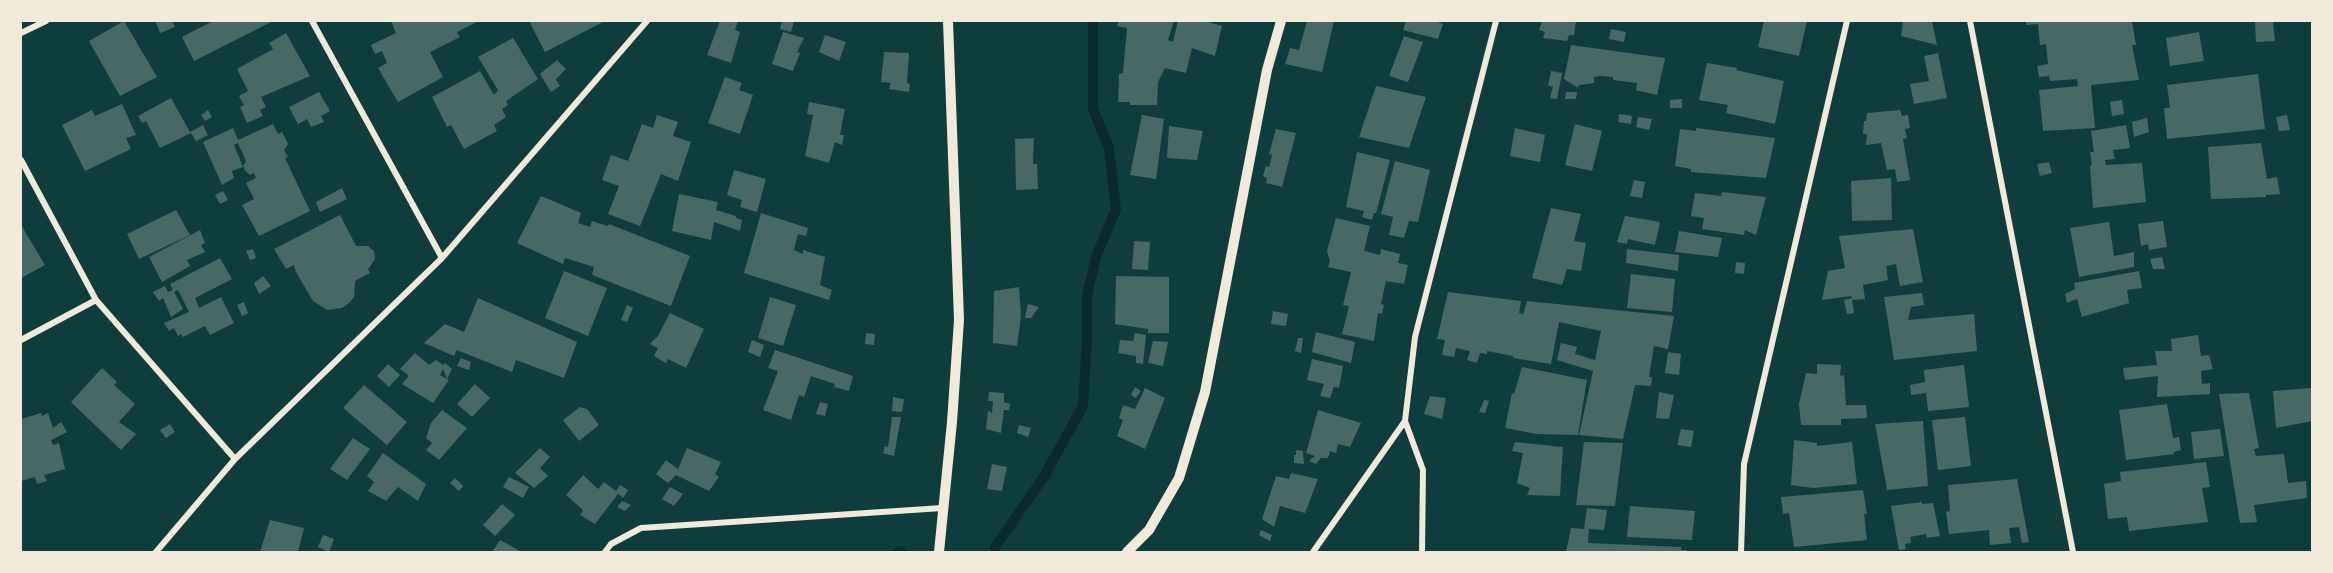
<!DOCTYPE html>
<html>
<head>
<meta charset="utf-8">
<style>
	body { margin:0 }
	#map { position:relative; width:2333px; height:573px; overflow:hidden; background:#0f3d3e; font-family:Raleway,sans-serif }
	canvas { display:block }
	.frame { position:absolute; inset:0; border:22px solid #f1e9da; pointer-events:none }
</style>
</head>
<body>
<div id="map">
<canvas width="2333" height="573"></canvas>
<div class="frame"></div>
</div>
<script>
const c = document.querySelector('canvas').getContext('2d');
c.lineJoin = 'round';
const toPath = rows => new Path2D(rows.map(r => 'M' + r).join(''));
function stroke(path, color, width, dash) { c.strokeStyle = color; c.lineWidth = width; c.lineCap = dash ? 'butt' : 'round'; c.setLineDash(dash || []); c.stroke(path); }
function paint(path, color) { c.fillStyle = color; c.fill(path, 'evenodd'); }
stroke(toPath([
	[995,547,1043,478,1083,406,1087,339,1087,296,1096,257,1116,209,1109,148,1093,109,1093,21],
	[898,552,901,551]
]), '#0a2a2b', 10);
paint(toPath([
	[124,21,157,77,120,96,89,41],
	[155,21,172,21,175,27,160,33],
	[213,21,273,21,194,61,182,37],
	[391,21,479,21,457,32,460,37,430,52,443,77,398,102,378,68,387,63,382,51,375,54,371,45,396,33],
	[529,21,605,21,545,52],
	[720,21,738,21,735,30,740,32,731,63,707,55],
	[782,21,794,21,791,32,780,29],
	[1119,21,1174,21,1168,40,1173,42,1178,21,1205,21,1222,26,1215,56,1192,48,1186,73,1165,68,1158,82,1157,105,1130,105,1130,102,1118,102,1119,74,1123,73,1127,28,1117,26],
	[1307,21,1334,21,1322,72,1285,64,1290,48,1299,50],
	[1406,21,1435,21,1443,24,1438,39,1403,30],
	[1542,21,1576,21,1574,35,1569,35,1567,41,1543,38,1545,32,1539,30],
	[1764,21,1807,21,1799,56,1758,47],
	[1903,21,1932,21,1937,45,1901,36],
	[2026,21,2132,21,2136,45,2132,45,2139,80,2091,85,2095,128,2043,131,2039,90,2078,86,2077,79,2050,81,2049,76,2039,77,2037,66,2048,64,2046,44,2040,45,2038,24,2026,25],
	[2255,21,2273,21,2275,41,2256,42],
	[1611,29,1626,32,1624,42,1609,39],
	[783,32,804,38,797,52,800,53,793,71,772,64],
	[2199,32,2204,61,2170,66,2166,38],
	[286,33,310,76,261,97,266,107,260,110,263,116,247,123,240,107,244,105,239,96,248,91,237,69,273,49,269,43],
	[825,35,846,42,839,61,819,52],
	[1404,36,1423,42,1408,82,1389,76],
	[513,38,538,79,506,101,508,105,502,109,506,117,494,125,497,131,464,149,451,125,447,127,432,97,480,71,494,95,498,90,478,57],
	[1571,45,1665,58,1657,95,1636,90,1637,83,1613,80,1613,77,1600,76,1594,77,1594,83,1579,85,1578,88,1564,79],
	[884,52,909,53,907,83,910,84,909,92,889,89,891,83,881,82],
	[1938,53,1947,98,1914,104,1910,84,1929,81,1924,56],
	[557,60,566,69,556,79,560,86,551,92,540,74],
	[1707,63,1737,68,1736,70,1784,81,1775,124,1726,113,1728,105,1699,100],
	[1551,71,1562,73,1557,99,1550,98,1553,87,1548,85],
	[2258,74,2265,129,2167,139,2164,108,2170,108,2167,85],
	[725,77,742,83,739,90,753,95,740,134,708,123],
	[1376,86,1426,97,1409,148,1359,137],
	[319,92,330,111,321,116,324,122,311,127,307,119,298,124,289,107],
	[1566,92,1577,92,1576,99,1565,99],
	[171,98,190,132,203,125,208,135,196,141,191,133,160,148,146,121,142,123,138,116],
	[1682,99,1682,108,1670,108,1670,100],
	[2122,100,2124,114,2112,116,2110,102],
	[809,102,845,109,840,135,844,135,842,145,835,142,829,163,805,156,813,115,807,114],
	[122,104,136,135,126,138,131,149,85,171,62,125,92,110,95,116],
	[208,110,212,117,205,121,201,115],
	[1900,110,1902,116,1908,115,1910,128,1905,129,1907,138,1903,139,1910,180,1897,182,1895,169,1887,170,1881,143,1866,145,1867,134,1863,134,1864,121,1866,121,1867,113],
	[1619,114,1632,116,1631,124,1618,122],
	[657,115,678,122,673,136,691,142,678,181,661,174,640,226,608,214,619,186,602,180,611,155,628,161,642,124,653,128],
	[1142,115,1164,119,1156,179,1130,175],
	[2287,115,2290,130,2279,131,2276,117],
	[1638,117,1652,119,1649,130,1636,127],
	[2147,118,2149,132,2134,137,2132,122],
	[273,124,278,134,282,132,288,144,284,150,288,157,285,158,310,211,259,236,242,205,254,199,246,183,256,178,254,173,250,175,246,172,243,166,246,161,238,143,234,145,243,167,232,171,234,178,222,185,203,142,233,128,238,140],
	[1575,124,1602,131,1592,171,1565,165],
	[2126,125,2130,148,2113,150,2115,159,2105,160,2106,165,2142,163,2146,202,2093,208,2090,166,2092,165,2090,152,2094,152,2091,131],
	[1169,126,1203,131,1197,160,1167,158],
	[1515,128,1545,135,1540,162,1510,156],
	[1696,128,1775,138,1766,178,1691,172,1691,169,1675,166,1680,129,1696,131],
	[1276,129,1296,133,1282,187,1266,183,1267,178,1263,176,1266,166,1269,167,1272,155,1269,154],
	[1034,138,1033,164,1037,164,1038,189,1016,190,1015,139],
	[2261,143,2267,179,2277,177,2280,194,2266,195,2266,197,2211,199,2208,147],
	[1357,152,1390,160,1376,213,1374,213,1372,220,1362,217,1364,211,1346,207],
	[1395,161,1430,170,1418,222,1409,221,1404,238,1389,235,1393,217,1381,214],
	[2049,162,2052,173,2040,176,2037,164],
	[734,170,766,179,757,212,740,207,742,200,727,195],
	[1891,178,1892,220,1852,221,1851,181],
	[1634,180,1645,182,1642,198,1630,196],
	[342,188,347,199,320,212,316,202],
	[223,191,228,200,220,204,215,195],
	[1722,192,1766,197,1756,235,1745,230,1744,235,1702,229,1704,218,1691,216,1695,193,1721,196],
	[679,194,718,202,716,210,736,216,736,218,742,220,740,231,714,222,711,240,672,231],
	[541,196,581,213,578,223,590,227,592,221,608,226,609,224,690,256,671,306,592,275,594,267,565,258,563,264,517,243],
	[1551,208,1581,214,1574,241,1586,243,1581,271,1567,269,1562,285,1532,278],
	[176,210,190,235,139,259,127,234],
	[761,213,808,228,806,236,798,234,794,250,803,254,803,250,825,257,820,285,832,290,829,300,744,273],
	[340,215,356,246,368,246,374,251,375,259,368,269,370,273,355,281,354,297,349,303,342,308,327,310,313,301,296,272,294,265,286,269,274,249],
	[1625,216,1660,222,1655,245,1628,239,1627,244,1617,242],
	[1336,218,1370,226,1364,251,1380,255,1381,249,1400,254,1398,263,1408,265,1404,284,1386,281,1381,304,1384,305,1382,314,1378,313,1374,341,1342,334,1349,306,1343,305,1351,272,1328,267,1330,261,1327,251],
	[2163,221,2167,247,2149,250,2148,244,2141,246,2138,224],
	[2109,222,2114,256,2134,252,2134,267,2079,277,2070,228],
	[21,225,45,265,21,278],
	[1913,229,1923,282,1900,286,1896,264,1886,266,1888,280,1863,285,1865,299,1852,300,1854,313,1847,314,1844,300,1852,298,1851,296,1822,300,1828,271,1845,268,1839,236],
	[200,230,205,243,201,245,205,252,187,260,190,266,162,282,149,257],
	[1679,231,1722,238,1718,257,1675,252],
	[1134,241,1150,242,1148,270,1132,269],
	[253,249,256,258,250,260,246,251],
	[1627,249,1679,255,1678,271,1626,263],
	[2162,257,2165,269,2153,269,2150,259],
	[220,258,232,279,195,298,199,308,221,297,234,323,210,335,205,326,183,337,181,334,178,336,174,328,169,331,164,323,189,312,178,290,174,292,183,309,171,317,163,298,159,301,153,292,165,286,168,292,173,290,170,284],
	[1736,262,1745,263,1744,274,1735,273],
	[564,271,607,288,588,336,545,318],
	[2139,271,2142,288,2127,290,2129,303,2082,317,2077,299,2067,303,2065,294,2075,289,2074,283],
	[1631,274,1675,279,1672,312,1627,308],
	[263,276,271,286,259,294,254,283],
	[1116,276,1169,277,1169,333,1148,333,1148,329,1115,324],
	[1019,287,1021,316,1017,346,993,343,994,291],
	[1448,292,1521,301,1519,313,1523,314,1527,301,1674,316,1668,349,1654,346,1649,377,1652,377,1651,386,1635,385,1623,439,1579,435,1593,371,1557,360,1561,343,1577,347,1575,354,1595,360,1601,331,1559,322,1551,364,1513,358,1513,356,1487,351,1487,354,1480,353,1477,363,1467,360,1470,351,1456,348,1454,357,1442,355,1445,340,1437,339],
	[1922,293,1924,305,1911,307,1908,320,1974,314,1977,351,1894,360,1884,297],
	[770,297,796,305,783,346,758,338],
	[478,298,577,342,564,378,516,360,512,372,457,350,454,356,424,343,445,324,464,332],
	[244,302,248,313,242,316,237,305],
	[1028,304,1039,307,1031,318,1025,318],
	[627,305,633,308,627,322,621,320],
	[1273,311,1288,314,1286,326,1271,324],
	[670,313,704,329,686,368,668,359,666,363,654,356,658,348,650,344,658,336],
	[1316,332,1355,342,1351,363,1312,352],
	[866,333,875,334,874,345,865,344],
	[1135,333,1146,335,1143,364,1136,363,1136,356,1118,353,1120,340,1133,341],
	[2198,335,2201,356,2209,355,2213,369,2201,371,2202,384,2210,383,2210,394,2157,397,2158,376,2125,380,2123,368,2157,365,2155,351,2172,351,2171,339],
	[1298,338,1303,338,1301,353,1295,351],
	[752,340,764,345,760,357,748,352],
	[1153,341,1168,342,1163,366,1148,363],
	[775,350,853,376,849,391,834,387,835,384,811,376,804,397,799,395,791,420,763,410,778,371,768,368],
	[1668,352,1681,354,1679,375,1665,373],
	[415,353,429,365,436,360,443,365,445,363,452,369,447,379,443,369,440,375,449,380,433,403,402,384,409,376,400,369],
	[461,358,471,362,469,370,457,366],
	[1312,359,1343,366,1339,388,1334,387,1330,398,1320,396,1324,384,1307,380],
	[388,364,400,375,389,387,377,376],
	[1817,364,1841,365,1840,376,1844,375,1846,405,1866,405,1867,418,1841,419,1841,425,1801,425,1799,404,1806,373,1817,374],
	[1964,365,1969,407,1928,411,1926,393,1911,395,1910,385,1925,382,1924,370],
	[1522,367,1587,380,1578,435,1537,434,1505,428,1512,393,1514,394],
	[102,368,117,382,114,385,135,404,119,422,136,434,121,450,71,402],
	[475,384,490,398,472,417,457,404],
	[364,385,407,422,387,445,343,408],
	[1135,387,1141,391,1136,398,1131,395],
	[1145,388,1165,398,1145,449,1117,436,1123,420,1119,418,1123,405,1135,409],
	[2312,388,2312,421,2276,428,2273,391],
	[989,392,1004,393,1004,402,1010,404,1009,410,1004,410,1001,433,986,429,988,411,992,413,993,401,988,401],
	[1659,392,1674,395,1669,419,1656,418],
	[2249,393,2259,448,2254,449,2256,456,2284,454,2288,483,2306,481,2307,498,2254,505,2257,522,2240,523,2219,394],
	[1430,396,1446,398,1442,419,1424,414],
	[893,397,904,399,902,412,892,411],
	[1484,400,1489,401,1485,413,1479,412],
	[820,402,828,404,825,416,816,414],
	[2167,404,2173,438,2179,437,2181,450,2174,452,2174,454,2126,460,2119,410],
	[580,407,587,409,599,425,579,441,563,420],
	[442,410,467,428,439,460,426,450,432,443,426,438,431,423],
	[1318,410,1361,423,1350,447,1338,444,1336,453,1330,451,1328,458,1321,458,1316,464,1309,461,1315,456,1306,453],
	[41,413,42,416,48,413,53,428,61,422,67,432,51,440,53,445,59,443,65,469,44,475,47,481,37,484,35,477,21,481,21,419],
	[892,417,901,417,894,456,883,453,885,446,888,447],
	[1965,417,1971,466,1938,470,1932,420],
	[1923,421,1928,486,1887,490,1875,424],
	[170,424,175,432,166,438,160,430],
	[1019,425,1031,428,1028,437,1017,433],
	[1681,429,1694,431,1691,447,1677,445],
	[2220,429,2224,456,2194,459,2191,432],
	[353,438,370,449,347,480,330,469],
	[1794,440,1817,443,1817,446,1852,442,1857,484,1813,488,1791,485],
	[1515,442,1563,447,1560,496,1527,495,1530,488,1517,483,1523,453,1512,451],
	[1584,442,1623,443,1615,506,1576,505],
	[540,448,550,457,540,468,548,476,534,488,515,473],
	[687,448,721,462,715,474,719,477,709,491,676,475,668,483,656,474,666,460,678,469],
	[1296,450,1303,451,1304,464,1294,463,1294,455,1296,455],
	[383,453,426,484,418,501,398,487,386,501,368,491,374,482,367,476],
	[2206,462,2210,487,2202,488,2208,522,2129,531,2127,517,2108,519,2104,484,2121,481,2120,472],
	[992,464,1007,467,1002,491,987,489],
	[1291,473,1318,479,1305,513,1280,506,1274,527,1262,519,1276,476,1289,479],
	[583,475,598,489,604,482,616,491,620,485,628,490,623,498,618,494,595,524,580,515,583,510,566,495],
	[509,477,529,487,523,498,503,487],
	[455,478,463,486,459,491,450,483],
	[2017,479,2029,542,2022,543,2019,527,2009,528,2011,543,1990,545,1989,530,1949,534,1946,512,1950,511,1948,485],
	[670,487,683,494,674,506,662,499],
	[1863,490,1867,514,1864,514,1867,540,1794,547,1789,513,1783,514,1781,497],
	[622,501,631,505,625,511,617,507],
	[1922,502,1922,504,1933,503,1940,536,1927,538,1926,534,1910,537,1911,543,1905,544,1906,549,1899,550,1891,506],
	[502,504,515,515,495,536,483,525],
	[1630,506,1695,511,1692,540,1627,537],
	[1587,508,1607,510,1604,530,1589,529,1588,543,1681,547,1681,550,1687,550,1687,552,1566,552,1571,528,1584,529],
	[270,520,304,528,298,552,260,552],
	[1261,530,1272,535,1270,541,1259,535],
	[323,535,334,539,329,552,318,547],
	[500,540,522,552,492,552]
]), '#486865');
stroke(toPath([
	[312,21,442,258],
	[1970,21,2073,552],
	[21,33,46,21],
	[21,160,96,300,235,459],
	[21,340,96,300],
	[156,552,235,459,442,258,647,21],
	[605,552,611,544,641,528,942,508],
	[1313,552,1405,421],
	[1422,552,1423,470,1405,421,1415,337,1496,21],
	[1741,552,1744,464,1847,21]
]), '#f1e9da', 6);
stroke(toPath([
	[939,552,952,422,959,320,948,21],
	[1127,552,1149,530,1179,478,1205,392,1267,70,1281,21]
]), '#f1e9da', 10);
</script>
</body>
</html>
